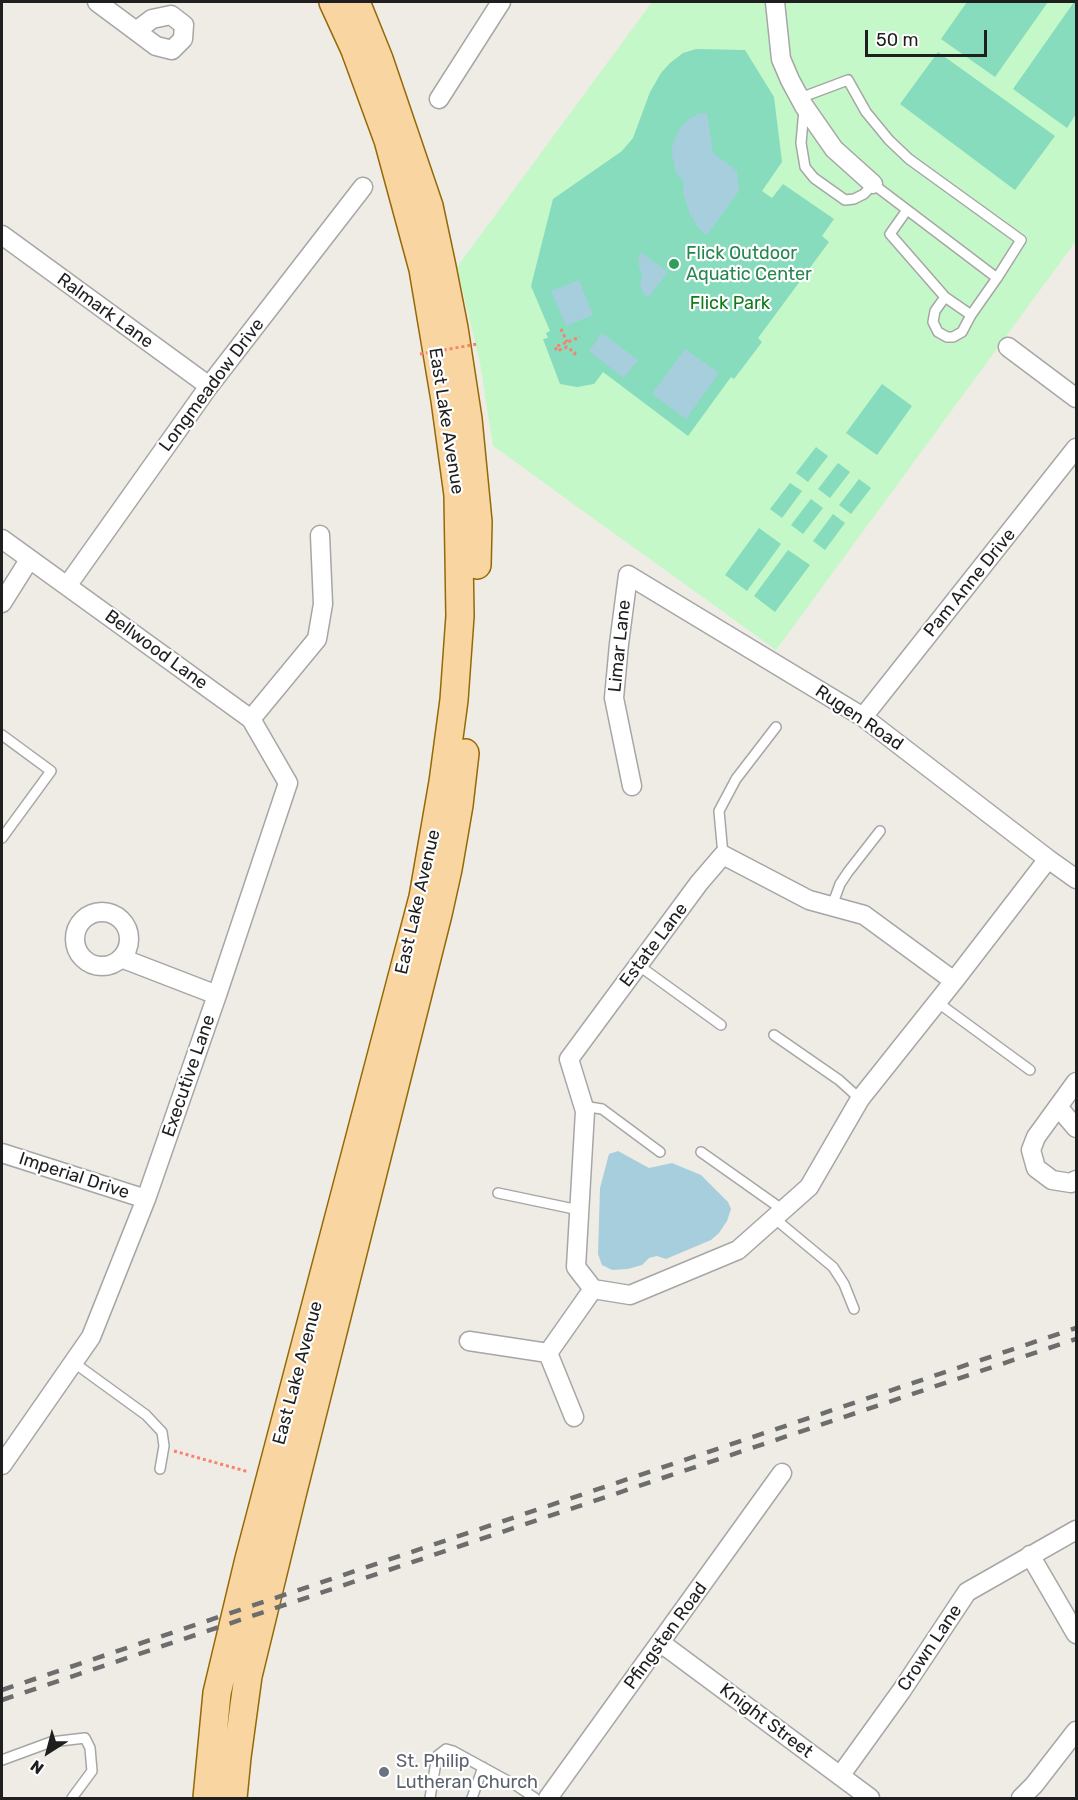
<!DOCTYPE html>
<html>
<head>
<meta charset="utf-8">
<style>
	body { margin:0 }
	#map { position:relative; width:1078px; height:1800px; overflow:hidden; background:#efece5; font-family:Rubik,sans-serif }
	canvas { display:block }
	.frame { position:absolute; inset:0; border:3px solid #1f1f1f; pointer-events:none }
	.north { position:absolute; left:18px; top:1722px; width:60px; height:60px; -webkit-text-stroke:4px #fff; paint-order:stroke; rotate:216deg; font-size:16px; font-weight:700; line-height:24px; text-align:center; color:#1f1f1f }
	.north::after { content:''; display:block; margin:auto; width:21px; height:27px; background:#1f1f1f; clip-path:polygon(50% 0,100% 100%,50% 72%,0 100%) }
	.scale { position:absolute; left:865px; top:30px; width:122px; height:27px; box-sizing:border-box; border:3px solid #1f1f1f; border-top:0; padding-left:8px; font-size:18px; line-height:21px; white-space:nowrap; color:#1f1f1f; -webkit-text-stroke:4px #fff; paint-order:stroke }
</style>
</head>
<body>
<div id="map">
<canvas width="1078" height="1800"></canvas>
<div class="frame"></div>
<div class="north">N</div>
<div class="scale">50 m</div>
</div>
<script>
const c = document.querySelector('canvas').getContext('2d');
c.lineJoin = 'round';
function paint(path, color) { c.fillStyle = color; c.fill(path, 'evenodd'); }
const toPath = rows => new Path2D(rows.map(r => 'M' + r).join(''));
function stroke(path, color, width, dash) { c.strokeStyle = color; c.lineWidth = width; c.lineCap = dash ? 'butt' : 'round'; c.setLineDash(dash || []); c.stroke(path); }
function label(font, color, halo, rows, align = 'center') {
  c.font = font + ' Rubik,sans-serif'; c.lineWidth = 4.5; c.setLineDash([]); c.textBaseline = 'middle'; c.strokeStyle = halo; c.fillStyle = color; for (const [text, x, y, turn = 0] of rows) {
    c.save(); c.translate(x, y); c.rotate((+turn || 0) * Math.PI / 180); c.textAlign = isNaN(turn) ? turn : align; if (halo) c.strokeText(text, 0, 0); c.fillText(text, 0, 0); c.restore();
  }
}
paint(toPath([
	[652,2,1076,2,1076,241,776,650,493,446,480,363,457,267]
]), '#c4f8c9');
paint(toPath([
	[967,2,1048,2,995,77,941,39],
	[1074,2,1076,2,1076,114,1067,128,1013,89],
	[696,49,745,50,774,97,782,162,762,191,772,198,783,184,834,219,822,236,829,242,758,338,762,342,734,379,731,377,688,436,603,372,594,384,577,387,560,384,543,339,548,338,546,333,550,331,531,286,553,199,622,151,633,138,650,92,661,73,670,63,683,53],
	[938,52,1055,136,1015,190,900,104],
	[882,384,912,406,877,455,846,433],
	[816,447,828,456,808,482,796,473],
	[838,463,850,472,830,498,818,489],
	[859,479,871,488,851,514,839,505],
	[790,483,802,491,782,518,770,509],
	[811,499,823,508,803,534,791,525],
	[833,514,845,523,825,550,813,541],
	[759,528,781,544,747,591,725,575],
	[788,550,810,565,775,612,754,596]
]), '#86dcbd');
paint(toPath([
	[707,113,713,153,737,171,739,191,707,235,700,230,690,215,683,192,684,183,676,172,671,151,677,133,683,125,689,119,698,114],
	[640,252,668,272,648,298,645,296,640,286,642,275,638,263],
	[579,280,593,315,566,326,551,291],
	[602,333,638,360,624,378,589,351],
	[685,349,719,373,686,419,652,394],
	[618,1151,649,1168,672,1163,701,1175,728,1202,731,1209,727,1221,719,1233,711,1240,666,1259,657,1256,649,1258,642,1265,628,1269,612,1270,602,1265,598,1254,600,1188,609,1154]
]), '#a7cedc');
const lane = toPath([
	[800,98,848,80,866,112,889,140,909,159,1021,240,997,278],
	[804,110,801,143,805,167,814,178,845,200,854,199,864,194,873,184,997,278,971,315,962,332,953,337,947,337,938,332,933,322,935,311,945,297],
	[907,210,890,234,945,297,971,315],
	[2,735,51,771,2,838],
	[723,855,719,811,736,779,776,727],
	[832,906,840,884,848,872,880,831],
	[638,965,721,1025],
	[937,1002,1030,1070],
	[774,1035,839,1080,860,1099],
	[583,1106,602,1109,660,1152],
	[701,1152,783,1210],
	[498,1193,579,1210],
	[774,1218,833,1267,844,1284,854,1309],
	[73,1362,146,1415,162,1432,164,1446,160,1469],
	[2,1760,51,1742,85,1738,90,1748,92,1771,72,1798],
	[430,1798,437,1756,446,1749,453,1751,517,1786,535,1798],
	[472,1798,483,1767]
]);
const street = toPath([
	[97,2,136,31,156,46,172,50,183,39,184,25,171,15,152,19,136,31],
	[775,2,781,59,790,80,804,106,834,149,873,184],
	[439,99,501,2],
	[2,235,209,386],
	[1008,347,1076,398],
	[2,539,251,719,288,783,217,995,146,1199,91,1337,2,1465],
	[67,586,209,386,363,187],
	[2,603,29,560],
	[863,717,1076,448],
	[251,719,317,639,323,604,320,535],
	[632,786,614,698,619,644,628,575,863,717,1048,859,1076,879],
	[723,855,809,900,864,915,954,981,860,1099,809,1187,738,1250,630,1295,593,1289,576,1267,585,1111,569,1059,699,883,723,855],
	'75 939a27 27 0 1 1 54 0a27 27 0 1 1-54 0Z',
	[121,958,217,995],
	[954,981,1048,859],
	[1076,1082,1036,1137,1031,1150,1036,1168,1052,1180,1071,1183,1076,1180],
	[1059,1108,1076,1128],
	[2,1153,146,1199],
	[469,1341,548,1353],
	[574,1417,548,1353,593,1289],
	[1030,1555,1076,1634],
	[661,1643,870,1798],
	[840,1776,902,1690,967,1592,1076,1530],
	[548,1798,782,1473],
	[1021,1798,1034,1785,1076,1731]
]);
const primary = toPath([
	[356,2,379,59,429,206,442,267,454,328,468,419,478,522,477,565],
	[207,1798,217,1693,249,1559,423,897,443,782,454,700,460,616,458,495,445,400,423,269,388,140,355,50,333,2],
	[233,1798,237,1757,248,1676,292,1495,438,914,448,869,459,805,465,753]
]);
stroke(lane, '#a6a6a6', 12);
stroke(street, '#a6a6a6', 21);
stroke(primary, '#956905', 30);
stroke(toPath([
	[561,329,567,342],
	[574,355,575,353,567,347,557,351,555,347,580,337],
	[174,1451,249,1472]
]), '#f68270', 3, [3, 3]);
stroke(lane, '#fff', 9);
stroke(street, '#fff', 18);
stroke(primary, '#f9d5a1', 27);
stroke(toPath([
	[2,1690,1076,1328],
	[2,1700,1076,1339]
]), '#6d6d6d', 4.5, [12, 12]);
stroke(toPath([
	[420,354,478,344]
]), '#f68270', 3, [3, 3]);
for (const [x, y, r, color] of [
	[674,264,6,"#2e9e5b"],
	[384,1772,6,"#6b7280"]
]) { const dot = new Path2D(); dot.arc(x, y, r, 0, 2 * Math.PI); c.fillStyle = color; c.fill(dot); stroke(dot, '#fff', 2); }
label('18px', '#27864d', '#fff', [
	["Flick Outdoor",686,254],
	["Aquatic Center",686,275]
], 'left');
label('18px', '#0f7b1b', '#fff', [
	["Flick Park",730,304]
]);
label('18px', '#1f1f1f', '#fff', [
	["Ralmark Lane",105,311,36],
	["Longmeadow Drive",212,385,-53],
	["East Lake Avenue",446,421,81],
	["Pam Anne Drive",970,583,-51],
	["Limar Lane",620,646,-84],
	["Bellwood Lane",156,650,36],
	["Rugen Road",859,718,34],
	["East Lake Avenue",418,902,-77],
	["Estate Lane",654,945,-53],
	["Executive Lane",189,1076,-71],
	["Imperial Drive",74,1176,18],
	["East Lake Avenue",298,1373,-75],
	["Pfingsten Road",666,1636,-54],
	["Crown Lane",930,1648,-56],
	["Knight Street",766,1721,37]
]);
label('18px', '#5b616d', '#fff', [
	["St. Philip",396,1762],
	["Lutheran Church",396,1783]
], 'left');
</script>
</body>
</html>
